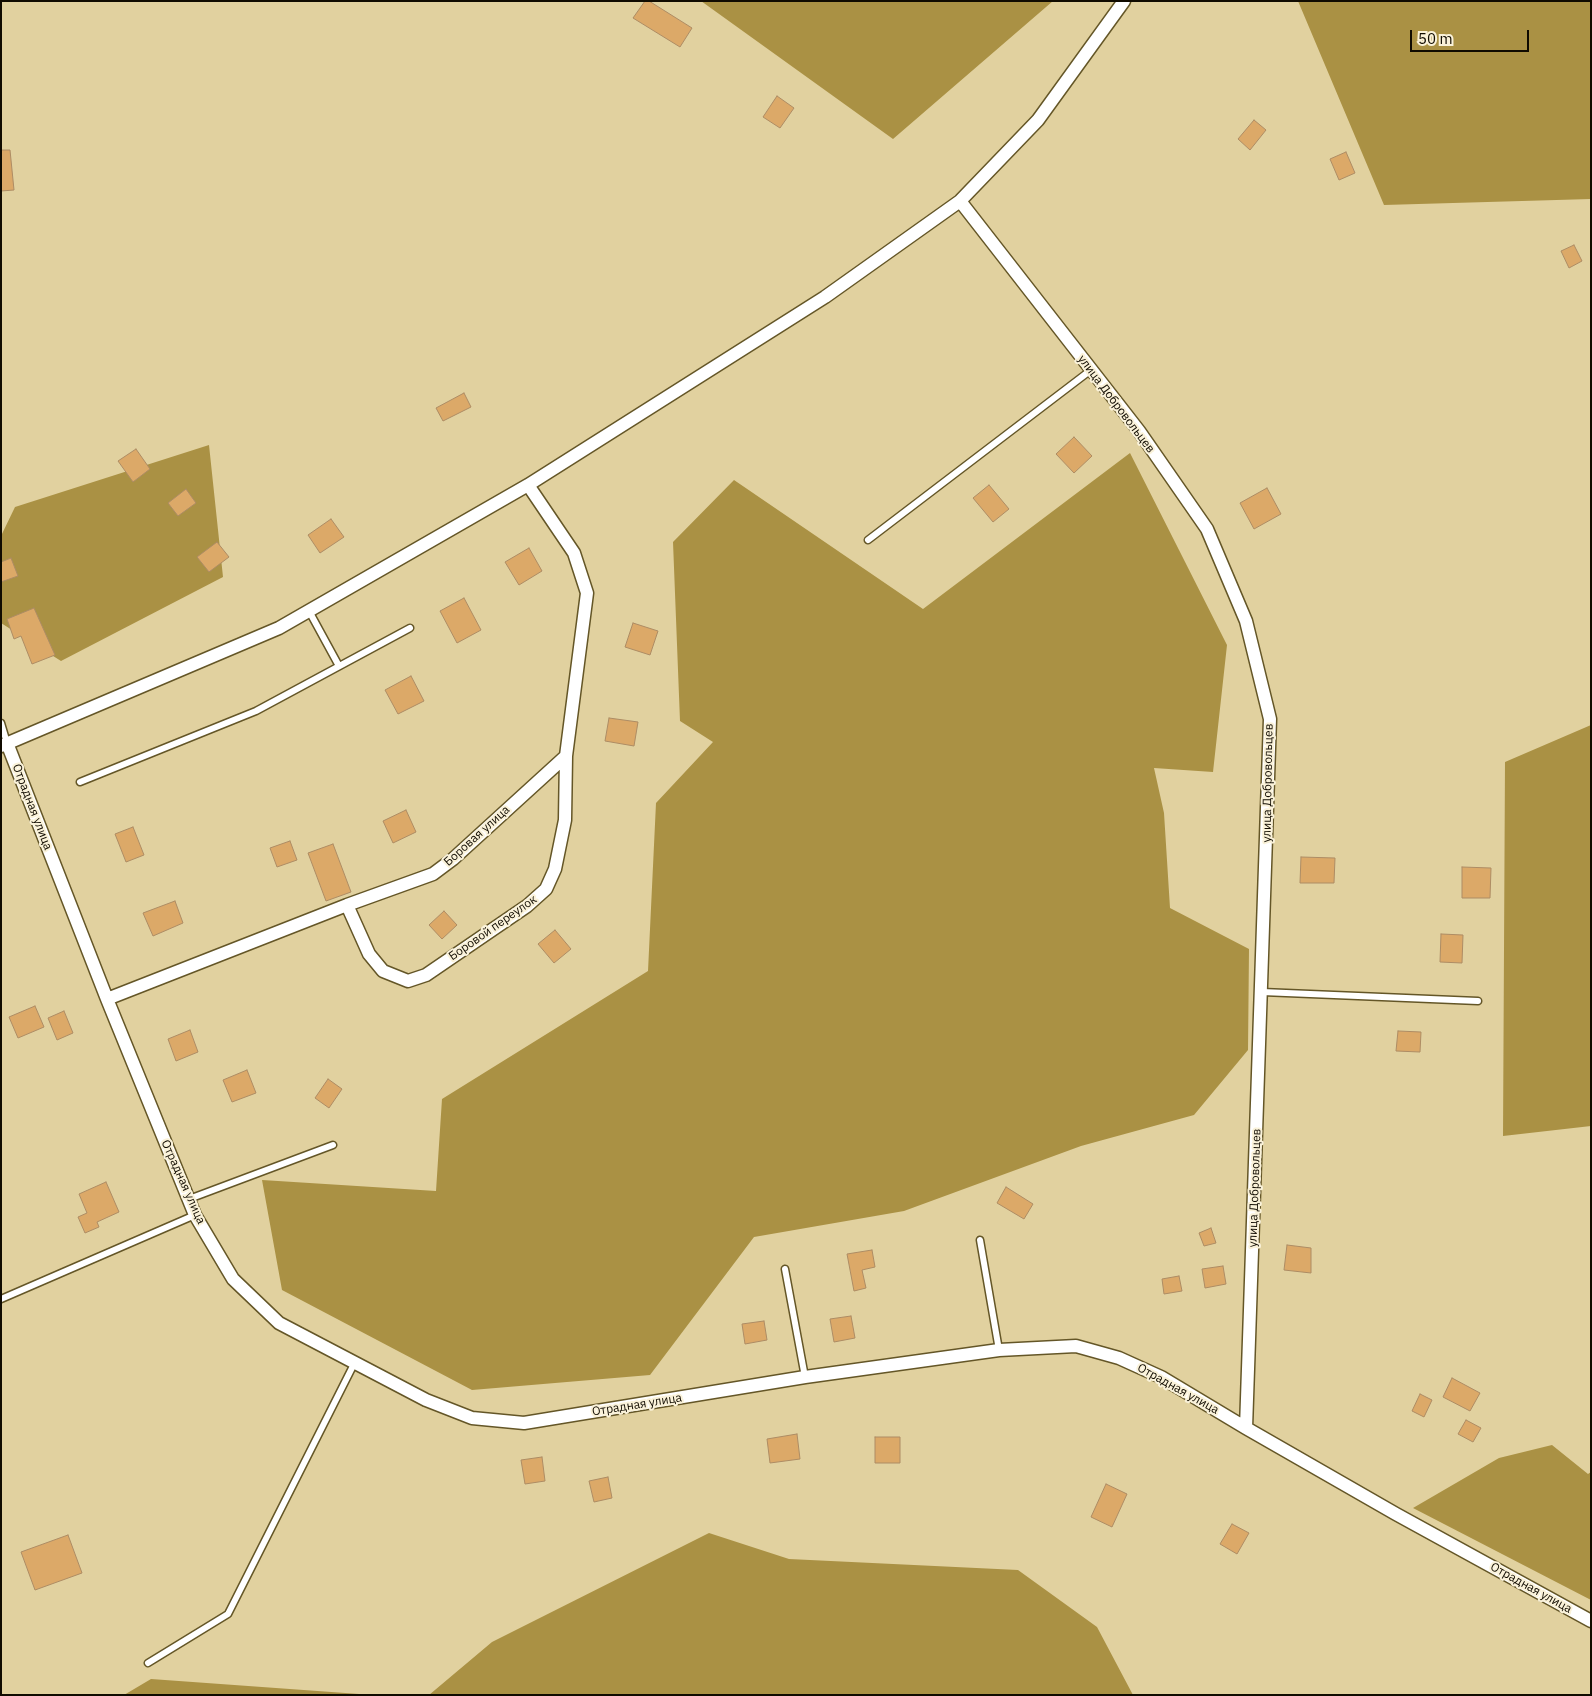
<!DOCTYPE html>
<html>
<head>
<meta charset="utf-8">
<style>
	body { margin:0 }
	#map { position:relative; width:1592px; height:1696px; overflow:hidden; background:#e1d19f; font-family:"IBM Plex Sans",sans-serif }
	canvas { display:block }
	.frame { position:absolute; inset:0; border:2px solid #100b00; pointer-events:none }
	.scale { position:absolute; left:1410px; top:30px; width:119px; height:22px; box-sizing:border-box; border:2px solid #100b00; border-top:0; padding-left:6px; font-size:15px; line-height:18px; white-space:nowrap; color:#100b00; -webkit-text-stroke:4px #faf2d9; paint-order:stroke }
</style>
</head>
<body>
<div id="map">
<canvas width="1592" height="1696"></canvas>
<div class="frame"></div>
<div class="scale">50 m</div>
</div>
<script>
const c = document.querySelector('canvas').getContext('2d');
c.lineJoin = 'round';
function paint(path, color) { c.fillStyle = color; c.fill(path, 'evenodd'); }
const toPath = rows => new Path2D(rows.map(r => 'M' + r).join(''));
function stroke(path, color, width, dash) { c.strokeStyle = color; c.lineWidth = width; c.lineCap = dash ? 'butt' : 'round'; c.setLineDash(dash || []); c.stroke(path); }
function label(font, color, halo, rows, align = 'center') {
  c.font = font + ' "IBM Plex Sans",sans-serif'; c.lineWidth = 4; c.setLineDash([]); c.textBaseline = 'middle'; c.strokeStyle = halo; c.fillStyle = color; for (const [text, x, y, turn = 0] of rows) {
    c.save(); c.translate(x, y); c.rotate((+turn || 0) * Math.PI / 180); c.textAlign = isNaN(turn) ? turn : align; if (halo) c.strokeText(text, 0, 0); c.fillText(text, 0, 0); c.restore();
  }
}
paint(toPath([
	[701,1,1053,1,893,139],
	[1298,1,1591,1,1591,199,1384,205],
	[209,445,223,577,61,661,1,623,1,536,15,507],
	[1130,453,1227,645,1213,772,1154,768,1164,813,1170,908,1249,949,1248,1050,1194,1115,1081,1146,904,1211,754,1237,650,1375,472,1390,282,1290,262,1180,436,1191,442,1099,648,971,656,803,713,742,680,721,673,542,734,480,923,609],
	[1591,725,1591,1126,1503,1136,1505,762],
	[1552,1445,1588,1474,1591,1472,1591,1600,1413,1508,1499,1458],
	[709,1533,789,1559,1018,1570,1097,1627,1133,1695,429,1695,492,1642],
	[151,1679,373,1695,124,1695]
]), '#aa9144');
const building = toPath([
	[645,1,649,1,692,28,680,47,633,18,645,1],
	[777,96,794,108,780,128,763,117,777,96],
	[1254,120,1266,130,1250,150,1238,139,1254,120],
	[1,150,10,150,14,190,1,191,1,150],
	[1346,152,1355,173,1339,180,1330,159,1346,152],
	[1574,245,1582,261,1569,268,1561,251,1574,245],
	[464,393,471,407,443,421,436,408,464,393],
	[1074,437,1092,456,1074,473,1056,454,1074,437],
	[136,449,150,469,133,482,118,461,136,449],
	[989,485,1009,509,993,522,973,498,989,485],
	[1267,488,1281,514,1254,529,1240,503,1267,488],
	[186,489,196,503,178,516,168,503,186,489],
	[331,519,344,537,320,553,308,535,331,519],
	[217,542,229,557,209,572,197,557,217,542],
	[529,548,542,571,519,585,505,562,529,548],
	[11,558,18,576,1,582,1,562,11,558],
	[464,598,481,630,457,643,440,611,464,598],
	[34,608,55,655,32,664,21,636,14,639,7,619,34,608],
	[633,623,658,631,650,655,625,647,633,623],
	[411,676,424,701,398,714,385,690,411,676],
	[609,718,638,722,634,746,605,741,609,718],
	[406,810,416,832,393,843,383,821,406,810],
	[133,827,144,855,126,862,115,834,133,827],
	[290,841,297,860,277,867,270,848,290,841],
	[333,844,351,892,326,901,308,853,333,844],
	[1301,857,1335,858,1334,883,1300,883,1301,857],
	[1462,867,1491,868,1490,898,1462,898,1462,867],
	[175,901,183,923,153,936,143,913,175,901],
	[444,911,457,925,442,939,429,925,444,911],
	[555,930,571,949,554,963,538,944,555,930],
	[1441,934,1463,935,1462,963,1440,962,1441,934],
	[35,1006,44,1027,18,1038,9,1017,35,1006],
	[64,1011,73,1033,57,1040,48,1018,64,1011],
	[190,1030,198,1052,176,1061,168,1039,190,1030],
	[1398,1031,1421,1032,1420,1052,1396,1051,1398,1031],
	[247,1070,256,1093,232,1102,223,1080,247,1070],
	[328,1079,342,1089,329,1108,315,1098,328,1079],
	[106,1182,119,1212,97,1222,99,1227,85,1233,78,1217,87,1213,79,1194,106,1182],
	[1006,1187,1033,1204,1024,1219,997,1203,1006,1187],
	[1211,1228,1216,1243,1204,1246,1199,1233,1211,1228],
	[1287,1245,1311,1248,1311,1273,1284,1270,1287,1245],
	[872,1250,875,1267,862,1270,866,1288,854,1291,847,1254,872,1250],
	[1223,1266,1226,1284,1205,1288,1202,1269,1223,1266],
	[1179,1276,1182,1291,1164,1294,1162,1279,1179,1276],
	[851,1316,855,1338,834,1342,830,1319,851,1316],
	[764,1321,767,1340,745,1344,742,1324,764,1321],
	[1452,1378,1480,1393,1470,1411,1443,1397,1452,1378],
	[1420,1394,1432,1400,1424,1417,1412,1411,1420,1394],
	[1466,1420,1481,1428,1473,1442,1458,1434,1466,1420],
	[797,1434,800,1459,770,1463,767,1439,797,1434],
	[875,1437,900,1437,900,1463,875,1463,875,1437],
	[542,1457,545,1481,525,1484,521,1460,542,1457],
	[608,1477,612,1498,594,1502,589,1481,608,1477],
	[1106,1484,1127,1494,1112,1527,1091,1517,1106,1484],
	[1232,1524,1249,1533,1237,1554,1220,1544,1232,1524],
	[68,1535,82,1573,35,1590,21,1552,68,1535]
]);
paint(building, '#dca968');
stroke(building, '#ad8c64', 1);
const lane = toPath([
	[868,540,1091,370],
	[309,611,339,666],
	[1,723,7,743],
	[80,782,256,711,410,628],
	[1262,992,1478,1001],
	[189,1199,333,1145],
	[980,1240,999,1350],
	[785,1269,805,1377],
	[1,1299,195,1215],
	[148,1663,228,1614,354,1364]
]);
const street = toPath([
	[960,201,1139,431,1207,529,1246,621,1270,719,1246,1428],
	[7,743,107,999,195,1215,233,1279,279,1323,426,1400,472,1418,524,1423,805,1377,999,1350,1076,1346,1119,1358,1161,1377,1246,1428,1396,1514,1591,1621],
	[1,746,279,628,528,485,825,297,960,201,1038,120,1124,1],
	[347,905,369,954,383,971,408,981,426,975,527,906,546,889,555,869,565,820,566,756],
	[107,999,347,905,433,874,453,859,566,756,587,593,574,553,528,485]
]);
stroke(lane, '#645627', 9);
stroke(street, '#645627', 15);
stroke(lane, '#fff', 6);
stroke(street, '#fff', 12);
label('12px', '#100b00', '#faf2d9', [
	["улица Добровольцев",1116,404,53],
	["улица Добровольцев",1268,783,-89],
	["Отрадная улица",32,807,69],
	["Боровая улица",477,836,-42],
	["Боровой переулок",493,928,-35],
	["Отрадная улица",183,1182,66],
	["улица Добровольцев",1255,1188,-88],
	["Отрадная улица",1178,1389,29],
	["Отрадная улица",637,1405,-9],
	["Отрадная улица",1531,1588,29]
]);
</script>
</body>
</html>
